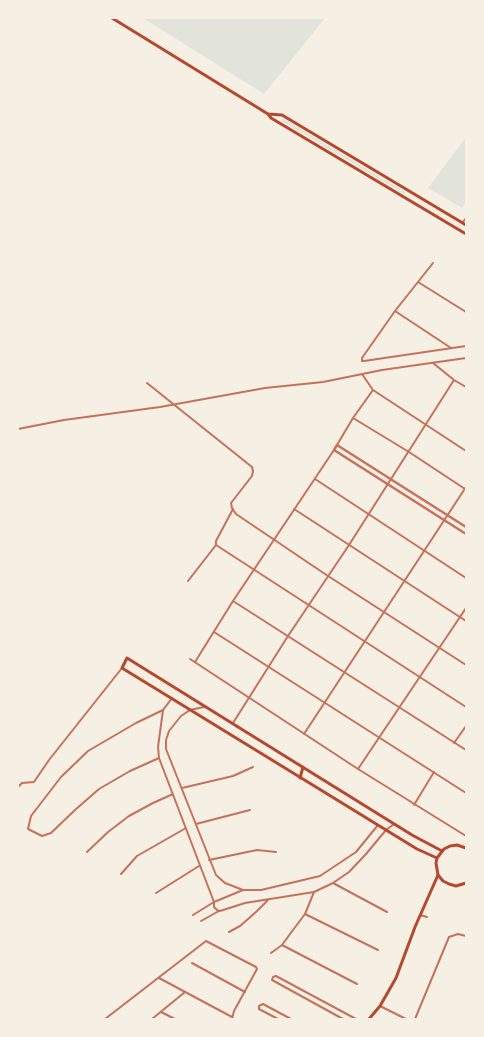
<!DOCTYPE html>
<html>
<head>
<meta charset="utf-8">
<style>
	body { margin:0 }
	#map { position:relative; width:484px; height:1037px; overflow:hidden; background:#f6efe4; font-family:Figtree,sans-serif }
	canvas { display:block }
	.frame { position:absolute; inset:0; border:19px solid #f6efe4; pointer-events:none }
</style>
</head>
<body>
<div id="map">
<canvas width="484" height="1037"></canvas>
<div class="frame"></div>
</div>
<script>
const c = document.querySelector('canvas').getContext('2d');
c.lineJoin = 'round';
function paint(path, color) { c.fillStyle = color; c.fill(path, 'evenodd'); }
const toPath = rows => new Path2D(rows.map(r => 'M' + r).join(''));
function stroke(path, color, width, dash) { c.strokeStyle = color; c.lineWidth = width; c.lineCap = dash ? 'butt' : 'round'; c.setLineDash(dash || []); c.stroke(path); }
paint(toPath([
	[143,18,325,18,264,94],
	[282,118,405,192,405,193,404,194,282,121],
	[466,137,466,203,462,208,428,188]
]), '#e2e4dc');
stroke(toPath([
	[462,223,466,218],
	[433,263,395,311,362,358,362,361,364,361,466,346],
	[418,282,466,312],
	[395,311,451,348],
	[433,363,454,380,466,387],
	[362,374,373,390,466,451],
	[147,383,252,467,253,471,252,476,231,503,232,508,236,514,325,574,466,665],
	[353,418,409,452,465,489],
	[18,429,64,420,160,407,265,388,323,382,382,370,466,358],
	[337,445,353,418,373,390],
	[315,479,466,578],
	[294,509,466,621],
	[216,545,466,707],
	[188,581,216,545,216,541,233,509],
	[233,601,466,750],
	[214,632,466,793],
	[190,659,358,769,466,836],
	[195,662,233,601,334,450],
	[172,698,163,710,158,747,159,758,214,902,214,907,217,910,220,911,245,903,314,892,333,883,349,872,366,854,386,830,394,824],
	[204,707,190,710,181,716,169,731,166,740,166,749,216,875,225,883,243,890],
	[233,723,288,636,349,545,454,380],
	[304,734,466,487],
	[454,743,466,726],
	[159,758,130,771,99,789,75,810,51,833,42,836,28,829,31,816,61,777,88,751,136,723,163,710],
	[358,769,466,608],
	[18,787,22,783,34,782,49,760,122,668],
	[182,788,233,776,253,767],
	[414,805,434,772],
	[196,824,250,810],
	[87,852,108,832,129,816,153,803,173,794],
	[209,860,257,850,276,852],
	[121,874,137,856,186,828],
	[333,883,387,912],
	[156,893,199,866],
	[305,914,378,950],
	[193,915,214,902,243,890,261,890,320,876,356,852,378,825],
	[420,915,427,917],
	[201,921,219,911],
	[229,932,240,926,256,912,268,900],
	[282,945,357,984],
	[271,953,282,945,293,930,305,914,314,892],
	[192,963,245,992],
	[159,978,232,1017],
	[380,1006,406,1019],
	[161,1012,175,1019],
	[105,1019,206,941,256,967,257,969,234,1011,232,1019],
	[152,1019,185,992],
	[278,1019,259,1009,259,1006,263,1004,291,1019],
	[343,1019,272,980,273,977,276,976,356,1019],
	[415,1019,449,937,458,934,466,936]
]), '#c5725c', 2);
stroke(toPath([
	[466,527,337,445,334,450,466,534]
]), '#c5725c', 2.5);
stroke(toPath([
	[112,18,268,114,271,118,466,234],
	[268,114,282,115,466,225],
	[300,778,303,767],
	[437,858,417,849,122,668,127,658,412,835,442,851],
	[369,1019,380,1006,396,978,415,927,438,875]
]), '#b5482f', 3);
stroke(toPath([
	[466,848,457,845,450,846,444,849,437,858,436,863,438,875,443,881,449,884,456,886,466,883]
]), '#b5482f', 3);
</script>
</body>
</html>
